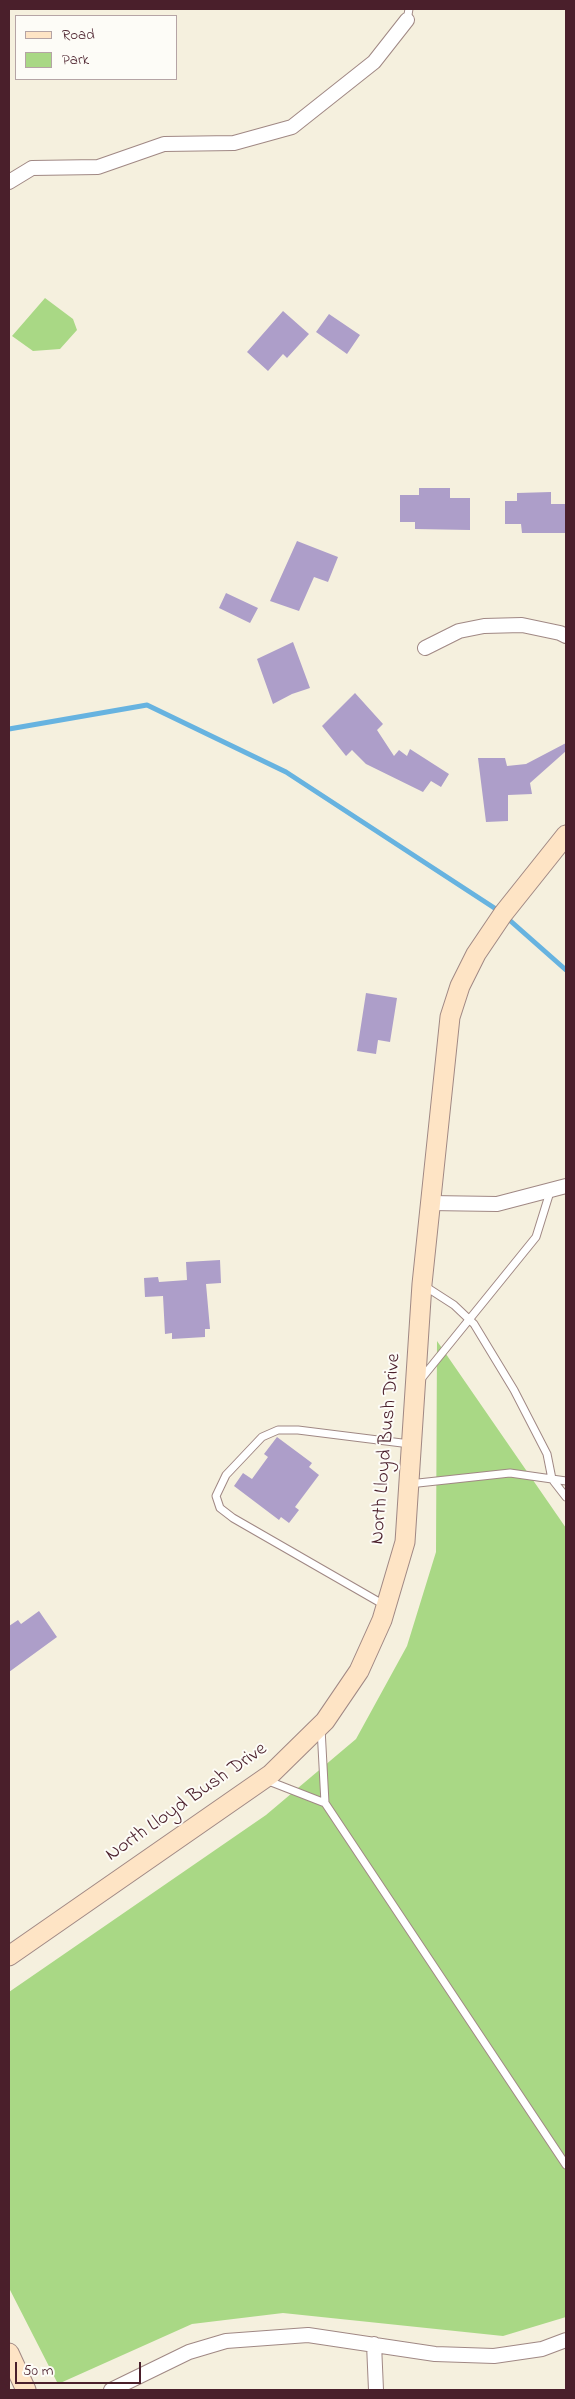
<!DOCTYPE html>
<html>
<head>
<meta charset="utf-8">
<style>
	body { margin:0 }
	#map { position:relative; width:575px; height:2399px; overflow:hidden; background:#f5f0de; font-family:"Indie Flower",sans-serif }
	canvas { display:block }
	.frame { position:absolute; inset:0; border:10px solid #4a1f2b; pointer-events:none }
	.legend { position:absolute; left:15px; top:15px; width:162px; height:65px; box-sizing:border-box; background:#fdfcf7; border:1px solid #b5a4a5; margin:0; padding:6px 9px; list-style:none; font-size:15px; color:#4a1f2b }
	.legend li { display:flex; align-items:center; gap:10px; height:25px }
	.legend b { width:25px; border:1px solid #b5a4a5 }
	.scale { position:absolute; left:15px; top:2362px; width:126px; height:22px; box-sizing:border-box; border:2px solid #4a1f2b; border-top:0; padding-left:6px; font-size:15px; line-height:18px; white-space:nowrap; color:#4a1f2b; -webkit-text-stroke:4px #fdfcf7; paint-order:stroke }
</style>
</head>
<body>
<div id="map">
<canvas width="575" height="2399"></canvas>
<div class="frame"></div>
<ul class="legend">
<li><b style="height:6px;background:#fee4c5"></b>Road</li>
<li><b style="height:14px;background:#a9d885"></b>Park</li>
</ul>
<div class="scale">50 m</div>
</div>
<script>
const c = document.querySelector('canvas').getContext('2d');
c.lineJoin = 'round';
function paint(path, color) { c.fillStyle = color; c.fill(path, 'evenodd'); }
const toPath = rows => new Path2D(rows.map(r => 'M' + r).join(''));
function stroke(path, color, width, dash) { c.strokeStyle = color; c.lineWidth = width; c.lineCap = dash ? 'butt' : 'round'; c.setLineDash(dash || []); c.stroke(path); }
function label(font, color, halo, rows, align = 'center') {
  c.font = font + ' "Indie Flower",sans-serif'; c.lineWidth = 4; c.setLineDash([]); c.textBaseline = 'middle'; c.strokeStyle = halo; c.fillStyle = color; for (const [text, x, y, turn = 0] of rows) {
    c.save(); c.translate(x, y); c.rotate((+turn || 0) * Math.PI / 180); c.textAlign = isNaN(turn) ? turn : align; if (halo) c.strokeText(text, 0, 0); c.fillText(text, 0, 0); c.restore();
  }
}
paint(toPath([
	[45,298,73,319,77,330,60,349,33,351,12,336],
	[437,1341,566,1528,566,2317,503,2336,283,2313,192,2324,58,2384,9,2288,9,1992,266,1815,356,1739,407,1646,436,1552]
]), '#a9d885');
stroke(toPath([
	[9,729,147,705,286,772,499,911],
	[506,917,566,970]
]), '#67b3e0', 5);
paint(toPath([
	[283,311,309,334,287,358,283,354,268,371,247,352],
	[329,314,360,335,347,354,316,332],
	[419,488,450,488,450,498,470,498,470,530,415,529,415,522,400,522,400,495,419,495],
	[551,492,551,504,566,504,566,533,522,533,521,524,505,524,505,501,517,501,517,493],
	[297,541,338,557,328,582,314,577,299,611,270,601],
	[226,593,258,608,250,623,219,608],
	[293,642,310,688,292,694,273,704,257,659],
	[355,693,383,724,377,730,394,756,399,750,407,756,410,749,449,774,441,787,431,781,423,792,366,764,352,750,346,756,322,726],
	[566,743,566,751,530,783,532,794,508,795,508,821,486,822,478,758,505,758,507,766,526,764],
	[366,993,397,998,390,1042,378,1040,376,1054,357,1051],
	[220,1260,221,1283,206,1284,210,1329,205,1329,205,1337,172,1339,172,1333,165,1334,163,1296,145,1297,144,1278,158,1277,159,1282,187,1280,186,1262],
	[277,1437,312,1463,309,1467,319,1475,295,1507,299,1510,289,1523,281,1517,279,1520,234,1486,243,1473,252,1479,268,1457,264,1454],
	[39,1611,57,1637,9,1672,9,1626,18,1620,21,1624]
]), '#ad9ec9');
const lane = toPath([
	[407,20,409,9],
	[423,1285,454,1305,474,1324,514,1390,547,1454,552,1479,566,1497],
	[421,1379,536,1237,550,1192],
	[409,1484,510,1473,566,1481],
	[386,1606,233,1518,220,1508,216,1496,226,1475,262,1437,278,1430,298,1430,410,1444],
	[321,1728,325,1803,566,2165],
	[266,1780,325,1803]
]);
const street = toPath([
	[9,182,32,168,98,167,164,144,234,143,292,127,374,62,407,20],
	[425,648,459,631,484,626,522,625,560,633,566,636],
	[430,1203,497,1204,566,1186],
	[374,2344,376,2390],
	[111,2390,189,2352,226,2341,308,2335,435,2354,494,2356,542,2349,566,2340]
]);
const secondary = toPath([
	[9,1956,271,1774,325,1721,359,1671,382,1620,405,1542,422,1284,450,1017,460,986,476,954,503,914,566,835],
	[9,2353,26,2390]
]);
stroke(lane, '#a08884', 9);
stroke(street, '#a08884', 16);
stroke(secondary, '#a08884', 21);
stroke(lane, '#fff', 7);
stroke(street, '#fff', 14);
stroke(secondary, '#fee4c5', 19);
label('20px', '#4a1f2b', '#fdfcf7', [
	["North Lloyd Bush Drive",387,1449,-85],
	["North Lloyd Bush Drive",187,1803,-35]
]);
</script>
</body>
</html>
